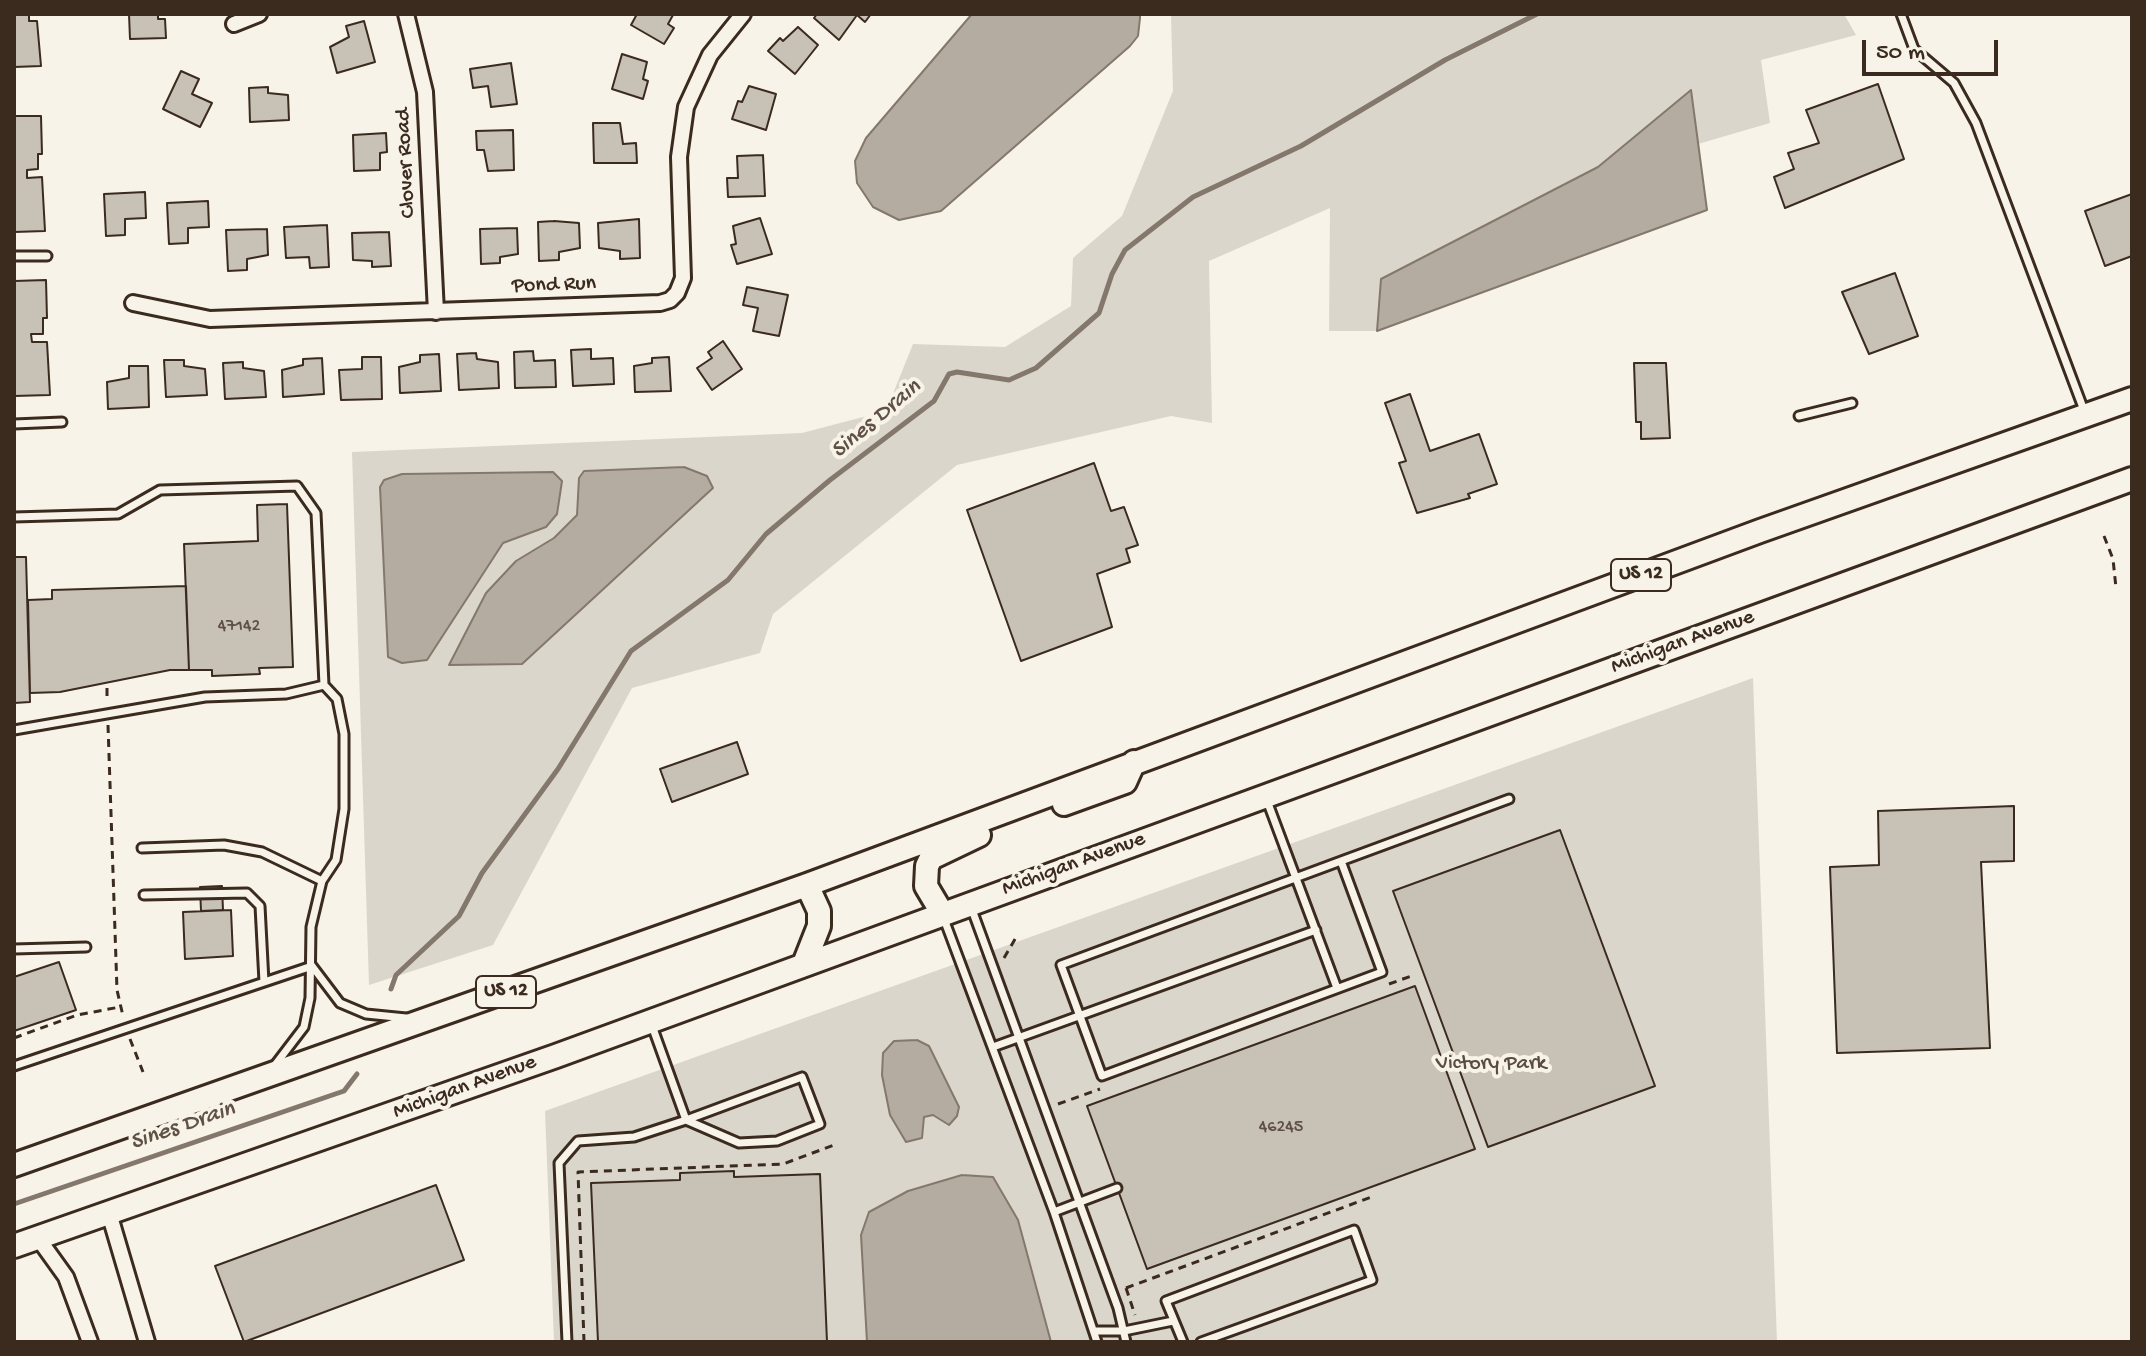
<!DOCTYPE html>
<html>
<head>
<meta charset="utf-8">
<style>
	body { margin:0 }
	#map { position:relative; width:2146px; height:1356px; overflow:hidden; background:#f7f3e8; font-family:"Gochi Hand",sans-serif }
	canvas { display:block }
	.frame { position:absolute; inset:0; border:16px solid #3b2a1e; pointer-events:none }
	.scale { position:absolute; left:1862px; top:40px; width:136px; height:36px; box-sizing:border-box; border:4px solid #3b2a1e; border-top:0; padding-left:10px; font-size:24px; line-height:28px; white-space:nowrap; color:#3b2a1e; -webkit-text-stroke:6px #f7f3e8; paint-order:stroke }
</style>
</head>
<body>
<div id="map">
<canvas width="2146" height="1356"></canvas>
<div class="frame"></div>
<div class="scale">50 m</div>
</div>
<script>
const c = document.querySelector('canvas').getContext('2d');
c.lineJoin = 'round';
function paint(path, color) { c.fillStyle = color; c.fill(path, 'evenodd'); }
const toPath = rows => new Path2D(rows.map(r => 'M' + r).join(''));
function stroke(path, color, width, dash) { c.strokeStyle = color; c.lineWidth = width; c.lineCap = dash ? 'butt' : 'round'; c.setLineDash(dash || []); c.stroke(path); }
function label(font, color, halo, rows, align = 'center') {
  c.font = font + ' "Gochi Hand",sans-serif'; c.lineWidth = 8; c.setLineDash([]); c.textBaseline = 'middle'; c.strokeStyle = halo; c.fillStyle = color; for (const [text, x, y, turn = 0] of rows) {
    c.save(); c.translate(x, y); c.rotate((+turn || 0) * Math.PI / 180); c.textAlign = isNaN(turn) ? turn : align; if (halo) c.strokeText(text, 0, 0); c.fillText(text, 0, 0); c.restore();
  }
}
paint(toPath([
	[1171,14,1844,14,1856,35,1761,60,1770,123,1698,144,1690,90,1598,167,1381,279,1377,331,1329,331,1330,208,1209,261,1212,423,1171,416,957,465,773,614,760,653,632,688,493,945,369,985,352,452,802,433,886,411,913,344,1005,347,1071,306,1073,258,1122,216,1173,91],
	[1753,678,1777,1342,554,1342,545,1111]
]), '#dbd6cb');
const water = toPath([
	[972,14,1140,14,1140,18,1138,36,1130,46,941,211,899,220,873,207,857,183,855,161,866,138,972,14],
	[1691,90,1707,210,1377,331,1381,279,1598,167,1691,90],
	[684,467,707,476,713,488,522,664,449,665,486,593,516,561,554,538,577,515,579,478,584,471,684,467],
	[553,472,562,481,557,514,546,527,503,543,427,660,402,663,388,657,380,487,384,480,402,474,553,472],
	[917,1040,929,1046,959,1107,957,1116,949,1125,933,1115,924,1117,922,1138,906,1142,890,1115,882,1075,883,1053,894,1041,917,1040],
	[962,1175,993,1177,1018,1220,1051,1342,867,1342,861,1235,869,1212,908,1191,962,1175]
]);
paint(water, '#b4aca0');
stroke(water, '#84786c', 2);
stroke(toPath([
	[391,989,396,975,459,916,482,873,558,769,631,651,728,580,766,534,830,480,934,401,949,374,957,372,1009,380,1036,368,1099,313,1112,274,1125,250,1193,197,1301,146,1445,60,1537,14],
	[14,1204,344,1091,357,1074]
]), '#84786c', 5);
const building = toPath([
	[14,14,29,14,29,21,37,21,41,66,14,67,14,14],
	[129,14,158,14,158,19,165,19,166,38,130,39,129,14],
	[637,14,673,15,668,24,674,28,664,44,631,25,637,14],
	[817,14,871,14,865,22,857,15,839,40,814,18,817,14],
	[364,21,375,62,337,73,330,47,349,37,346,26,364,21],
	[798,27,818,45,795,74,768,51,780,38,783,41,798,27],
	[622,54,647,62,643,79,648,81,643,99,612,89,622,54],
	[511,63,517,104,491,107,488,86,473,88,470,69,511,63],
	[181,71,199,79,192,94,212,103,200,127,163,109,181,71],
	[1878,84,1904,159,1785,208,1774,177,1794,169,1788,153,1819,143,1806,110,1878,84],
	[749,86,776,94,766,130,732,119,738,101,742,102,749,86],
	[268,87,268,93,288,95,289,120,250,122,249,88,268,87],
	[14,116,41,116,42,154,38,154,38,169,27,170,27,178,42,177,45,231,14,232,14,116],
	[593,123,620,123,623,144,636,143,637,163,594,163,593,123],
	[513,130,514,170,488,171,484,150,477,150,476,131,513,130],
	[386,133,387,152,380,153,380,170,354,171,353,135,386,133],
	[763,155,765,196,728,197,727,178,738,178,737,156,763,155],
	[145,192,146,218,125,219,125,235,106,236,104,194,145,192],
	[2132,194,2132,256,2105,266,2085,211,2132,194],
	[208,201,209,227,188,228,188,243,169,244,167,203,208,201],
	[760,218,772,254,737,264,731,245,736,244,733,226,760,218],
	[639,219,640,258,620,259,620,251,599,248,598,223,639,219],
	[554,221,579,223,580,248,559,252,559,260,539,261,538,222,554,221],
	[327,225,329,267,310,268,309,257,286,258,284,227,327,225],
	[517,228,518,254,500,257,500,263,481,264,480,229,517,228],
	[267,229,268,255,247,259,247,270,228,271,226,230,267,229],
	[389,232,391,266,372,267,372,261,353,260,352,233,389,232],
	[1895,273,1918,336,1869,354,1842,292,1895,273],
	[46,280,47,318,43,318,43,334,31,334,32,342,47,342,50,395,14,396,14,281,46,280],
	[747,287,788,295,779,336,753,331,758,308,743,305,747,287],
	[723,341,742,369,712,390,697,368,712,358,708,352,723,341],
	[591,349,591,359,613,358,614,384,573,386,571,350,591,349],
	[533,351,534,361,555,360,556,387,515,388,514,352,533,351],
	[476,353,477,359,498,362,499,388,459,390,457,354,476,353],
	[439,354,441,391,400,393,399,367,420,362,420,355,439,354],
	[362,357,381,357,382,399,341,400,339,370,362,369,362,357],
	[669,357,671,391,635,392,634,366,652,363,652,358,669,357],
	[322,358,324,394,283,397,282,370,303,365,303,359,322,358],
	[164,360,184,360,184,366,205,369,207,395,166,397,164,360],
	[243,362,243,368,264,371,266,397,225,399,223,363,243,362],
	[1634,363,1666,363,1670,438,1641,439,1641,422,1636,422,1634,363],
	[129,366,148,366,149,407,108,409,107,382,129,378,129,366],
	[1410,394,1430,451,1479,434,1497,484,1468,494,1470,498,1417,513,1399,463,1406,461,1385,403,1410,394],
	[1094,463,1111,511,1124,507,1138,545,1126,549,1130,562,1097,574,1112,627,1021,661,967,510,1094,463],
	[287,504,293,667,259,668,260,674,212,676,212,670,189,670,184,544,258,541,257,505,287,504],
	[14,557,26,557,30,702,14,703,14,557],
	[186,586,189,670,170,670,60,692,30,693,28,600,52,599,52,590,186,586],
	[737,742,748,774,672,802,660,769,737,742],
	[2014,806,2014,861,1981,862,1990,1048,1837,1053,1830,867,1879,865,1878,811,2014,806],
	[1560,830,1655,1086,1488,1147,1393,891,1560,830],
	[222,886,223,910,201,911,200,887,222,886],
	[231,910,233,956,185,959,183,912,231,910],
	[59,962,76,1010,14,1031,14,977,59,962],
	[1415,986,1475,1149,1147,1269,1087,1106,1415,986],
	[734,1171,734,1177,820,1174,827,1342,598,1342,591,1183,680,1180,680,1173,734,1171],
	[436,1185,464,1260,244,1342,215,1266,436,1185]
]);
paint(building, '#c8c1b6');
stroke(building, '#3b2a1e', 2);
const service = toPath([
	[1901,14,1914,49,1954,83,1976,123,2085,413],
	[14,256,47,256],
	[1799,416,1852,403],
	[14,424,62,422],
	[14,517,118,514,160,490,297,486,316,513,324,685,337,699,344,734,344,809,336,860,322,881,311,927,310,998,304,1027,275,1065],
	[14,730,205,697,286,694,324,685],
	[1266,798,1337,988],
	[142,848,224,845,262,852,322,881],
	[1341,861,1382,972,1102,1076,1061,965,1341,861],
	[1341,861,1509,799],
	[144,895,247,893,260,906,264,982],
	[971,907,1118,1308,1126,1342],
	[944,919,1054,1212,1097,1342],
	[14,949,86,947],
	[312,966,340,1003,366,1014,406,1018],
	[993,1047,1316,930],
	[14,1066,312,966],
	[802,1077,820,1124,777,1141,739,1143,686,1120,802,1077],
	[1054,1212,1117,1188],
	[1095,1331,1124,1331,1173,1321],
	[567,1342,559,1163,578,1141,634,1137,686,1120,651,1023],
	[1183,1342,1166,1301,1354,1230,1372,1280,1201,1342]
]);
const minor = toPath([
	[406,14,425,92,436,312],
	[234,24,259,14],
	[133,303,210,319,660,303,670,300,677,293,683,278,679,157,686,107,710,55,743,14],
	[109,1213,147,1342],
	[38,1238,66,1277,90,1342]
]);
const primary = toPath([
	[1064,804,1125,782,1134,762],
	[942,913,926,886,927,866,931,858,979,835],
	[804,964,819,926,819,911,807,885],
	[14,1165,807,885,1760,531,2132,399],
	[14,1246,556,1056,2132,479]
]);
stroke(service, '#3b2a1e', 13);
stroke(minor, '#3b2a1e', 20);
stroke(primary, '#3b2a1e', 28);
stroke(toPath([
	[2104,536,2113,559,2116,588],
	[107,688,107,701],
	[108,725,117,990,123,1016],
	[1004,958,1018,934],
	[1389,984,1414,975],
	[14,1038,77,1015,120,1007],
	[130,1039,143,1072],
	[1058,1104,1100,1089],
	[1126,1288,1135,1315],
	[1126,1288,1374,1196],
	[584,1342,578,1172,783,1164,834,1145]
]), '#3b2a1e', 3, [8, 6]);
stroke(service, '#f7f3e8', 7);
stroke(minor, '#f7f3e8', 14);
stroke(primary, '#f7f3e8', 22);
label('18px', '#5e5044', null, [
	["47142",239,627],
	["46245",1281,1128]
]);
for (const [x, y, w] of [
	[1641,575,60],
	[506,992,60]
]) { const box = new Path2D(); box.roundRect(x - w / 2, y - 16, w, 32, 6); c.fillStyle = '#f7f3e8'; c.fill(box); stroke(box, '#3b2a1e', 2); }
label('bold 20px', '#3b2a1e', null, [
	["US 12",1641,575],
	["US 12",506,992]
]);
label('22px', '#3b2a1e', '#f7f3e8', [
	["Clover Road",407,163,-93],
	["Pond Run",554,286,-2],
	["Michigan Avenue",1683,643,-20],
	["Michigan Avenue",1074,865,-20],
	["Michigan Avenue",465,1088,-20]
]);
label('22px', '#5b4c41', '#f7f3e8', [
	["Victory Park",1491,1065]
]);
label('italic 24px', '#5f5145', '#f7f3e8', [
	["Sines Drain",877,420,-40],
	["Sines Drain",183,1127,-19]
]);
</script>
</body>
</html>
